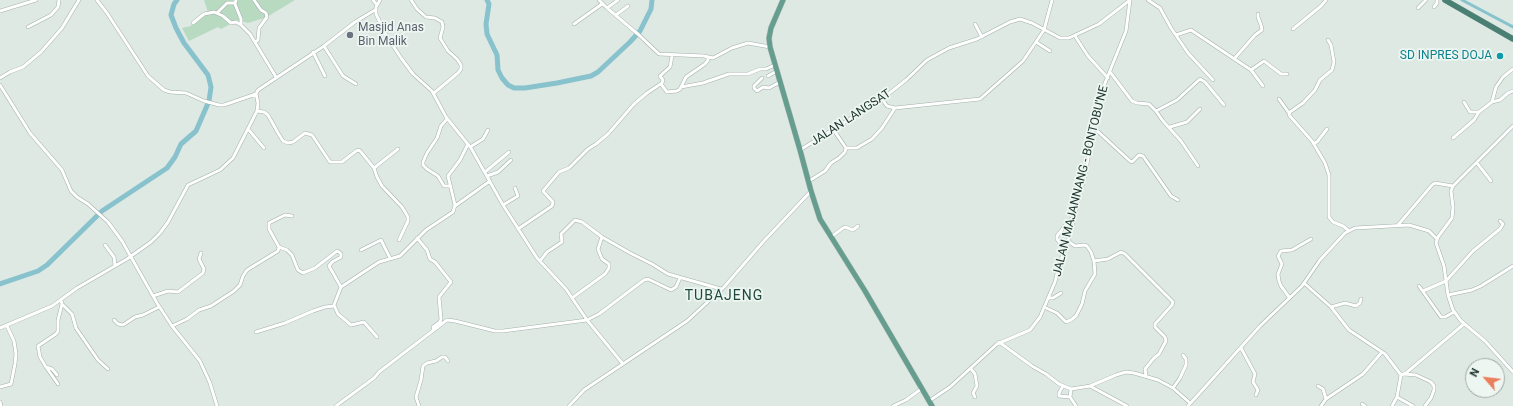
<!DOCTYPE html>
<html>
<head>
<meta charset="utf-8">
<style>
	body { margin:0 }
	#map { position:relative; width:1513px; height:406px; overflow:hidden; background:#dee9e4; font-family:Roboto,sans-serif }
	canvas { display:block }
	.north { position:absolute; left:1465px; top:358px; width:40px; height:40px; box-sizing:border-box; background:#eef6f2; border:1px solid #9caaa5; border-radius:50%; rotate:298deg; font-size:11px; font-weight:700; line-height:16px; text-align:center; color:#213832 }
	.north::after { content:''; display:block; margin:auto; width:14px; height:18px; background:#eb7e5b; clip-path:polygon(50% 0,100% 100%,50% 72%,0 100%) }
</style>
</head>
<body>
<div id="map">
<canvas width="1513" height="406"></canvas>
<div class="north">N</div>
</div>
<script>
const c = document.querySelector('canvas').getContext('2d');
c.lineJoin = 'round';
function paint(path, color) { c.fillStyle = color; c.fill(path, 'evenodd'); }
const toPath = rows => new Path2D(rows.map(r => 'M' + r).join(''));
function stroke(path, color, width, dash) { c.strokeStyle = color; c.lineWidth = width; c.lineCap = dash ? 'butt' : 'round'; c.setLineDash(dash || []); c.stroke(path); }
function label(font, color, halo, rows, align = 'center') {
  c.font = font + ' Roboto,sans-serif'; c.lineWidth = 3.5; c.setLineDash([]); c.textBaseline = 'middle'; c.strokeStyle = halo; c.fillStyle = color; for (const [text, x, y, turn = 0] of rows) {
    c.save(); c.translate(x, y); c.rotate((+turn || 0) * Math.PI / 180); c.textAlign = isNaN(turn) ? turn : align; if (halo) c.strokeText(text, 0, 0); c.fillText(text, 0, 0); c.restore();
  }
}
paint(toPath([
	[204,0,295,0,267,17,248,23,238,20,221,29,218,27,189,41,182,28,191,26,195,21,206,15,208,12]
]), '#b8dac1');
stroke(toPath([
	[1462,0,1513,27]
]), '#88c2cc', 3);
stroke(toPath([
	[487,0,489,4,486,24,487,34,497,55,498,70,502,78,508,85,514,88,525,88,557,83,591,76,598,72,630,42,640,31,651,9,652,0],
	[0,284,38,271,47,265,102,211,167,168,175,157,181,144,196,131,209,101,211,87,208,75,184,43,176,28,171,15,174,4,177,0]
]), '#88c2cc', 5);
const minor = toPath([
	[97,0,107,13,148,76,164,90,170,92,186,93,204,101,219,105,224,105,256,94],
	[236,0,235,4,241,19,241,25,250,34,276,77],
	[254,0,261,10,266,13,267,17,259,28,258,40,255,42],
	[373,0,377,5],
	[380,0,376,7,376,14,386,35,401,58,413,74,432,91,446,117,471,148,503,205,537,258,566,289,587,320,623,364],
	[411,0,417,9,426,17,435,18,442,22,443,27,440,38,448,51,457,59,461,65,461,69,458,73,434,93],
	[599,0,607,8,639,35,659,54,704,56,713,58,732,48,748,43,770,47],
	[1148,0,1160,8,1171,28,1188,53,1213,80],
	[1434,7,1437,3,1437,0],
	[607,8,618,0],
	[1418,8,1426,0],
	[0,11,36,0],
	[217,13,227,3,234,3],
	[616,15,628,6],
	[193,23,204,14,214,12,223,16,231,23,236,22,241,25],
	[574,24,602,4],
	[975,24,982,37],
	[28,27,51,15,58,7,59,0],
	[1293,29,1321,6,1326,0],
	[1176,35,1191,30,1251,70,1264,61,1281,74,1287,74],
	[1075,36,1088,56,1108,78],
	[1328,40,1331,45,1334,62,1332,70,1320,80,1315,90,1303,103,1290,112,1289,115,1312,141,1325,163,1329,175,1329,217,1333,222,1343,226,1349,231],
	[1036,42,1050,51],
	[324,46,343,76,356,84],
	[313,52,325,76],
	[1234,59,1255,35,1262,30,1261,25,1258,17,1258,14],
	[1251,70,1263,86],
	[1110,72,1132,101,1137,103,1149,104,1156,111,1163,121,1181,141,1198,166],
	[768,76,777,71],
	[0,78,10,72,23,67,41,52,62,28,79,0],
	[762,78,754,86,754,88,757,91,763,87,769,88,780,82],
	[661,84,667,92,677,91,680,89,686,77,705,64,708,60,708,57],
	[0,85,30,133,62,170,71,191,77,197,88,204,108,222,122,241,157,303,172,326,200,361,210,383,217,406],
	[681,87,703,83,729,74,748,74,760,69,766,69,775,65],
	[1279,99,1289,113],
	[1464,102,1470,112,1478,112],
	[1492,102,1500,100,1508,93,1513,91],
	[895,108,980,99,1023,61,1044,30,1052,0],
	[257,111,264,112,268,115,278,133,283,141,288,143,293,142,305,133,312,135,330,162,342,162,356,151,359,150,361,152,374,168,377,177,382,186,402,207,408,217,408,221,399,240],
	[1156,111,1177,100,1200,79,1205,82,1224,105],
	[447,119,441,126,437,138,427,153,423,162,423,165,427,169,438,176,444,186,450,186],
	[1513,126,1453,186,1451,191,1453,207,1452,218,1438,237,1436,243,1444,266,1448,295,1453,310,1461,321,1485,341,1513,372],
	[1093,127,1130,161,1132,162,1139,155,1143,156,1171,196,1178,200],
	[1170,127,1187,122,1200,109],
	[248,129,264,148],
	[1453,138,1474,120,1479,112,1492,102,1496,87,1503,77,1513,69],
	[1314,143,1317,142,1327,129],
	[470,147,483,139,488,130],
	[846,148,857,148,860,146,872,139,882,128,895,108,887,106,882,99],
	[800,150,882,99,906,80,927,60,949,48,977,39,1010,22,1020,19,1032,23,1060,38,1069,38,1099,24,1130,0],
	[1477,163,1491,181],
	[374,168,398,149],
	[485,172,509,152],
	[487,176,498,172,511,160],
	[809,181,825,171,831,163,839,158,845,152,846,148,833,129],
	[503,205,518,196,515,188],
	[455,206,490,181],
	[1398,225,1432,185,1435,183,1453,186],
	[518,229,552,206,553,202,543,191,559,172,569,168,588,149,596,144,608,134,634,104,647,93,662,83,663,80,660,76,670,67,672,56],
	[831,237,843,228,845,227,853,230,858,226],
	[417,238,427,250,430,259,435,262,451,282,439,297,441,319,440,322,433,327,434,330],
	[1068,241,1075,246,1084,245,1087,246,1091,252,1094,261,1108,259,1121,252,1125,254,1173,302,1172,305,1155,324,1155,327,1165,337,1166,341,1159,354,1154,358,1145,369,1146,376],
	[105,245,114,257,115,265],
	[279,247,287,250,292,255,298,270,303,273,315,268,337,251,339,252,341,254,341,257,332,262,329,266,341,287],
	[1064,248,1057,239,1057,236,1068,222,1074,217],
	[361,250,381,240,390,258],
	[540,261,547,252,562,242,561,234,575,220,582,222,602,237,630,253,652,264,668,274,721,289],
	[1304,283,1331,307,1349,330,1385,354,1401,375],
	[1419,286,1441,317,1445,317,1454,312],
	[1423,291,1446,281,1473,251,1500,229,1503,224,1500,221],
	[1448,295,1472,290,1481,286,1513,266],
	[153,296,168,291,178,292,203,273,204,269,199,259,201,253],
	[1289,297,1281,286,1279,281,1278,274,1282,264,1278,256,1281,251,1292,250,1311,239],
	[572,298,605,274,609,268,609,264,602,259,598,249,602,237],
	[1048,298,1053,298,1061,293],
	[62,304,72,314,76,328,98,360,108,369],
	[1044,307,1057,313,1066,322,1071,320,1076,316,1082,304,1085,291,1095,274,1094,261],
	[1331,307,1345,303,1356,306,1360,303,1361,299],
	[114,320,118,324,123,325,135,317,143,315,159,307],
	[172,326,187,319,199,310,211,306,234,291,240,285,243,276,247,270,278,251,279,247,269,229,269,223,285,215,292,216],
	[0,328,52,306,77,288,127,259,151,242,160,233,168,222,188,185,220,170,233,158,257,111,258,103,256,94,258,90,324,46,355,22,375,10],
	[256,332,285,323,313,311,325,307,334,306],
	[377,337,364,322,351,325,338,314,334,305,341,287,379,262,400,256,426,230,453,212,455,205,448,176,460,160,468,144],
	[999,342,1032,366,1046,374,1059,384,1071,389,1090,386,1127,406],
	[1241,348,1255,374,1253,382,1258,390,1256,395],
	[46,367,58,384],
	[971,369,975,374,977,386,973,393,975,397],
	[1404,374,1416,375,1431,382,1434,386,1434,390,1431,398,1425,406],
	[57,375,52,369,46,367,40,357,38,346,56,334,58,331,58,320,62,304,61,300],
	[1401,375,1406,373,1464,324],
	[1063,386,1059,393,1059,396,1070,397],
	[1090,386,1116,375,1126,372,1134,373,1158,380,1173,388,1190,403],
	[1318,386,1323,389,1326,399,1321,406],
	[0,387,11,384,15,364,16,354,14,341,7,326],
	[1173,388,1180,378,1186,365,1186,359,1183,355],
	[1071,389,1070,397,1076,406],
	[1397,397,1413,406],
	[1326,399,1363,374,1382,352],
	[929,401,950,387,997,344,1030,330,1040,317,1055,282,1059,265,1068,241,1085,175,1099,98,1126,31,1130,0],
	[0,402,1,406],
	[1362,404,1365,406],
	[336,406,374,378,379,372,447,320,455,321,495,331,503,331,587,320,599,314,644,280,648,279,671,290,676,287,680,278],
	[419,406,416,397,421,380,423,366,427,363,436,361,442,357,445,357,448,361],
	[569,406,584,390,687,321,724,287,763,242,811,191],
	[893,406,906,400,921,389],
	[1188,406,1260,326,1302,286,1320,260,1345,233,1355,228,1409,225,1429,231,1437,239],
	[1392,406,1397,397,1401,375]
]);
const primary = toPath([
	[783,0,771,28,769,38,770,47,800,150,811,191,820,219,865,291,932,406]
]);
const trunk = toPath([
	[1445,0,1513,39]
]);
stroke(minor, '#a2b0ab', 4);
stroke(primary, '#bcc3c2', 6);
stroke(trunk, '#bcc3c2', 6);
stroke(minor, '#fff', 3);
stroke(primary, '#659d8e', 5);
stroke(trunk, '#4a8073', 5.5);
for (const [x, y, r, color] of [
	[350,35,4,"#6b7280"],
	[1500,56,4,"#0f9aa8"]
]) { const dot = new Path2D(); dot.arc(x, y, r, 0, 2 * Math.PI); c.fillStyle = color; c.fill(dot); stroke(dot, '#eef6f2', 1.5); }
label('12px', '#5b616d', '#eef6f2', [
	["Masjid Anas",358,28],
	["Bin Malik",358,42]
], 'left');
label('12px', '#0d838f', '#eef6f2', [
	["SD INPRES DOJA",1492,56]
], 'right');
label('12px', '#213832', '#eef6f2', [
	["JALAN LANGSAT",851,118,-33],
	["JALAN MAJANNANG - BONTOBU'NE",1081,181,-76]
]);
c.letterSpacing = '1px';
label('14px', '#1e493e', '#eef6f2', [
	["TUBAJENG",724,296]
]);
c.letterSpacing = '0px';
</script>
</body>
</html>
